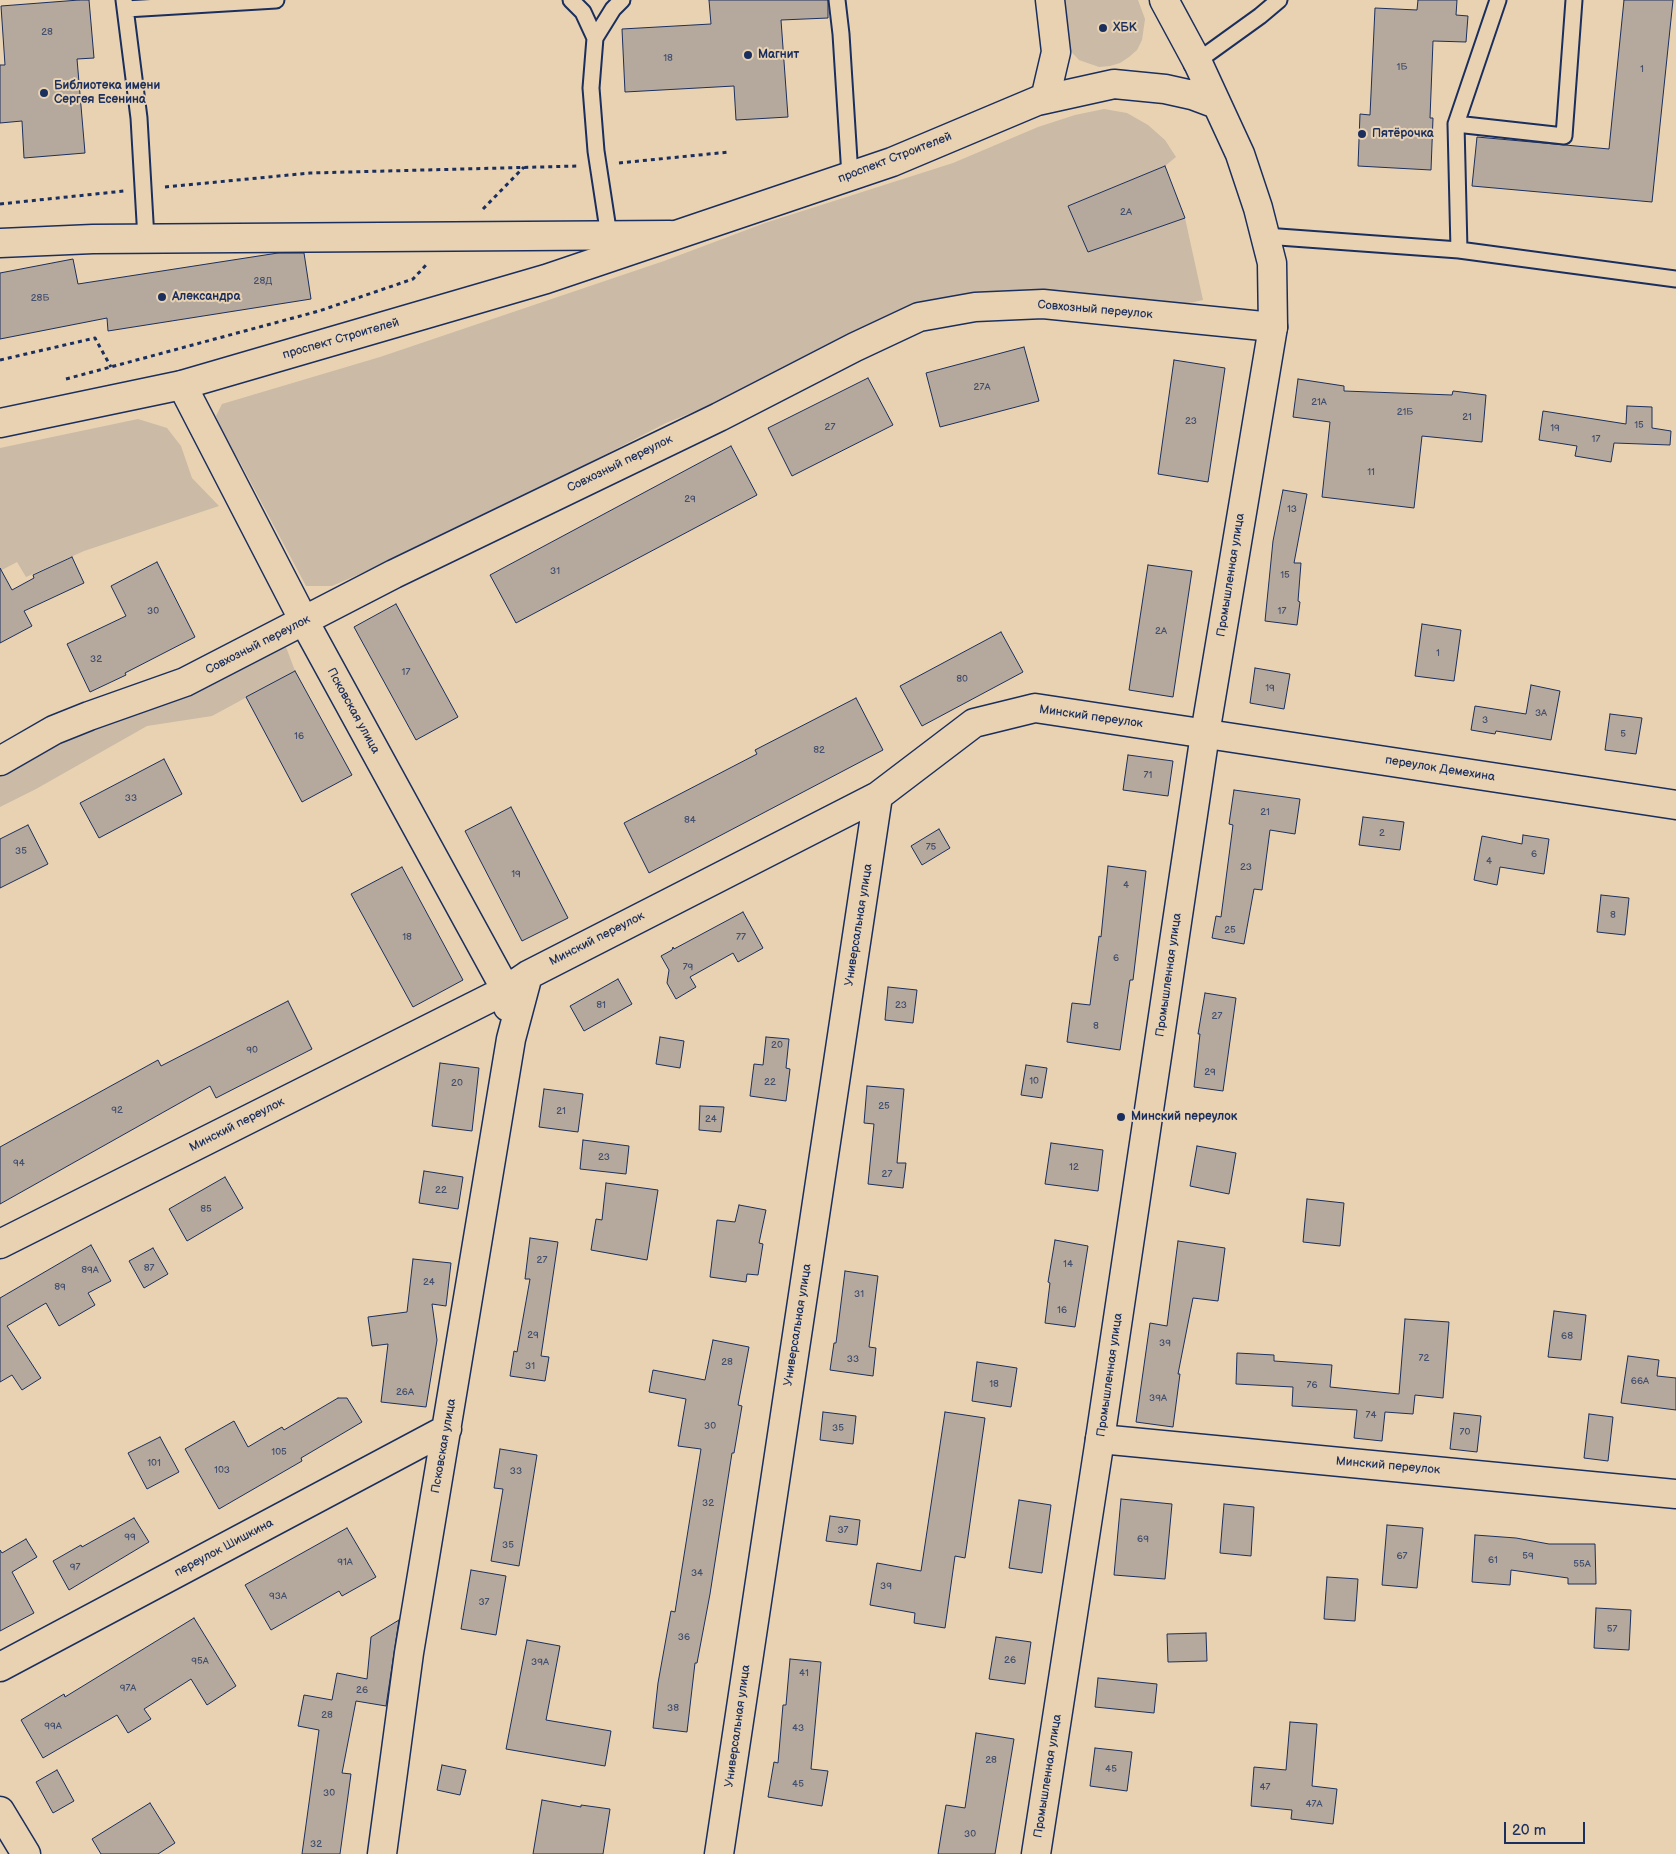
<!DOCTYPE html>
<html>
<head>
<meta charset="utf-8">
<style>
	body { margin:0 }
	#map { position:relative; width:1676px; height:1854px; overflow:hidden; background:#e8d2b2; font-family:"Balsamiq Sans",sans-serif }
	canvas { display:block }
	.scale { position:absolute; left:1504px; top:1822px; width:81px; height:22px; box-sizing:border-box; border:2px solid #1b2f5e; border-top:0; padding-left:6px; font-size:15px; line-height:18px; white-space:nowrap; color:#1b2f5e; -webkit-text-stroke:4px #e8d2b2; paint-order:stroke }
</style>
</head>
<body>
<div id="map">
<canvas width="1676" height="1854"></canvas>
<div class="scale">20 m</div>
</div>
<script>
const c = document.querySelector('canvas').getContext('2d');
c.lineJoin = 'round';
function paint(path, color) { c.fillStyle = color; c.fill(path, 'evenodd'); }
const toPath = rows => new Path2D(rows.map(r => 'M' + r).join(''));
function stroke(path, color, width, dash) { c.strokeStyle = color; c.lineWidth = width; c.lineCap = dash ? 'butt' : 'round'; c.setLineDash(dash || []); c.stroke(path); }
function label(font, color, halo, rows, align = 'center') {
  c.font = font + ' "Balsamiq Sans",sans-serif'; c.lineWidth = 4; c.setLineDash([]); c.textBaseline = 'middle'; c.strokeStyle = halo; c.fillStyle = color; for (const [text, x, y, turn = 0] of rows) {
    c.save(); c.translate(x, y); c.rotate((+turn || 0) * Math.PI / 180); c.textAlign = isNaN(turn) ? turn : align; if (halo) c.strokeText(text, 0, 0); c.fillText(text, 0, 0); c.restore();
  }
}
paint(toPath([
	[1058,0,1138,0,1145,19,1142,40,1137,50,1129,57,1120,63,1110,66,1099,67,1079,60,1064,44],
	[1104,109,1127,113,1148,125,1165,140,1176,157,1165,166,1068,206,1088,252,1185,218,1203,300,1181,305,1096,296,975,295,773,380,666,423,562,477,477,517,420,548,332,586,306,586,241,464,223,435,216,416,222,404,380,357,664,261,765,223,953,163,1038,127,1075,115],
	[138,419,167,428,181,446,192,478,219,506,84,551,26,577,17,562,0,571,0,448],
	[286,647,295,671,212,716,147,726,36,789,0,807,0,769,30,748,195,689]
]), '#cabaa6');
const building = toPath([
	[79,0,89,0,94,58,77,59,85,153,24,158,22,121,0,123,0,65,5,65,1,6,79,0],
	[709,0,828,0,828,18,781,20,788,117,736,120,734,86,625,92,622,29,711,24,709,0],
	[1418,0,1457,0,1456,15,1468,16,1466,42,1433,41,1430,118,1433,118,1431,170,1358,166,1360,114,1370,115,1375,8,1417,10,1418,0],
	[1624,0,1673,0,1652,202,1472,186,1477,137,1609,149,1624,0],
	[1165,166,1185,218,1088,252,1068,206,1165,166],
	[278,253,304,253,311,299,108,331,107,318,0,339,0,273,73,259,78,284,278,253],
	[1024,347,1039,401,940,427,926,373,1024,347],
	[1174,360,1225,368,1208,482,1158,474,1174,360],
	[868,378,893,425,792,476,768,428,868,378],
	[1298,379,1344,386,1344,391,1452,395,1453,391,1486,395,1482,442,1422,436,1414,508,1322,497,1330,422,1293,417,1298,379],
	[1627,406,1652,407,1652,428,1671,431,1670,445,1614,443,1611,462,1575,456,1577,446,1539,440,1543,411,1626,424,1627,406],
	[731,446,757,495,516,623,490,575,731,446],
	[1283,490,1307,494,1294,563,1301,563,1298,601,1300,602,1297,625,1265,621,1273,541,1283,490],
	[72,557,84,583,24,611,32,626,0,643,0,568,12,590,34,578,33,575,72,557],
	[157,562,195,637,125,673,126,675,90,692,67,644,126,616,111,586,157,562],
	[1148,565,1192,571,1173,697,1129,690,1148,565],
	[396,604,458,717,416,740,354,627,396,604],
	[1422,624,1461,630,1454,681,1415,676,1422,624],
	[1001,632,1023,672,922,726,900,686,1001,632],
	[1255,668,1290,674,1284,709,1250,703,1255,668],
	[295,671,352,775,302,802,246,697,295,671],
	[1531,685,1560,691,1551,740,1496,731,1495,734,1471,730,1475,706,1526,714,1531,685],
	[856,698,883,750,649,873,624,823,757,754,755,750,856,698],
	[1610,714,1642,718,1636,754,1605,750,1610,714],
	[1128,755,1173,761,1168,796,1123,790,1128,755],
	[164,759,182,794,99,838,80,803,164,759],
	[1234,790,1300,799,1295,834,1270,830,1262,890,1254,889,1244,944,1212,938,1216,916,1221,917,1233,825,1229,824,1234,790],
	[511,807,568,918,522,941,465,831,511,807],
	[1363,817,1404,822,1400,850,1359,845,1363,817],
	[28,825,48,864,0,888,0,839,28,825],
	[939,829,950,848,922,865,911,846,939,829],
	[1523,835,1549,839,1544,874,1500,867,1497,885,1474,880,1482,836,1522,844,1523,835],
	[1108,866,1146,871,1133,980,1130,980,1120,1050,1067,1042,1072,1003,1090,1005,1099,936,1101,937,1108,866],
	[402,867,463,980,413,1007,351,894,402,867],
	[1601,895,1629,898,1625,935,1597,932,1601,895],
	[743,912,763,948,738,962,733,953,690,977,696,987,676,999,667,983,669,970,661,956,672,950,673,947,674,949,743,912],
	[618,979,632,1004,584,1031,570,1006,618,979],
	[888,987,917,990,913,1023,885,1020,888,987],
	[1205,993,1236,998,1223,1091,1194,1087,1200,1034,1198,1034,1205,993],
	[288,1001,312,1049,216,1098,210,1086,0,1204,0,1147,158,1060,161,1066,288,1001],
	[660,1037,684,1041,680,1068,656,1064,660,1037],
	[766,1037,789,1039,786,1068,790,1069,786,1101,750,1096,754,1064,763,1065,766,1037],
	[440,1063,479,1068,472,1131,432,1126,440,1063],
	[1026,1065,1047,1068,1042,1098,1021,1095,1026,1065],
	[867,1086,904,1089,897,1163,906,1163,903,1188,868,1184,874,1124,864,1123,867,1086],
	[544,1089,583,1094,578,1132,539,1127,544,1089],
	[700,1106,724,1107,721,1132,699,1130,700,1106],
	[583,1140,629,1146,626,1174,580,1169,583,1140],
	[1051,1143,1103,1150,1098,1191,1045,1184,1051,1143],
	[1197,1146,1236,1153,1229,1194,1190,1186,1197,1146],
	[424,1171,463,1177,458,1209,419,1203,424,1171],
	[225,1177,243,1208,187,1241,169,1209,225,1177],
	[606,1183,658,1190,647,1260,591,1250,596,1219,602,1220,606,1183],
	[1307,1199,1344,1203,1340,1246,1303,1242,1307,1199],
	[739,1205,766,1210,759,1243,763,1244,758,1275,747,1274,746,1282,710,1277,717,1220,735,1222,739,1205],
	[530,1238,558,1242,541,1356,549,1357,545,1381,510,1376,514,1351,517,1352,530,1279,525,1279,530,1238],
	[1055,1240,1088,1246,1075,1327,1045,1323,1050,1283,1048,1282,1055,1240],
	[1178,1241,1225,1248,1218,1301,1193,1298,1178,1374,1180,1374,1173,1427,1136,1422,1150,1323,1167,1326,1178,1241],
	[91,1245,111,1281,88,1293,95,1305,59,1326,46,1303,7,1326,41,1378,22,1390,12,1375,0,1382,0,1298,91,1245],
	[153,1248,168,1274,144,1288,129,1261,153,1248],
	[413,1259,451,1263,446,1306,432,1304,437,1340,426,1407,381,1402,388,1344,372,1346,368,1317,407,1312,413,1259],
	[845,1271,878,1276,869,1347,876,1348,873,1376,830,1370,834,1343,836,1343,845,1271],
	[1554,1311,1586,1315,1581,1360,1548,1357,1554,1311],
	[1405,1319,1449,1322,1443,1398,1415,1395,1413,1414,1385,1412,1382,1441,1354,1438,1357,1410,1292,1406,1293,1387,1236,1384,1237,1353,1274,1355,1274,1361,1332,1365,1330,1387,1399,1394,1405,1319],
	[713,1340,749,1347,738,1405,742,1406,734,1453,732,1453,710,1594,697,1663,695,1663,687,1732,653,1728,658,1683,671,1611,675,1612,701,1449,678,1446,686,1399,649,1392,653,1370,705,1380,713,1340],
	[1628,1356,1659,1360,1657,1376,1676,1378,1676,1410,1621,1403,1628,1356],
	[977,1362,1017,1368,1011,1407,972,1401,977,1362],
	[338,1398,347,1398,362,1422,301,1458,302,1461,219,1509,185,1449,234,1421,248,1447,282,1427,284,1430,338,1398],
	[823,1412,856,1416,853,1444,820,1440,823,1412],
	[945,1412,985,1418,965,1558,955,1556,945,1628,914,1623,915,1613,870,1605,877,1563,921,1571,945,1412],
	[1454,1413,1481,1416,1477,1452,1450,1449,1454,1413],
	[1589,1414,1613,1417,1608,1461,1584,1458,1589,1414],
	[160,1437,179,1472,147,1489,128,1453,160,1437],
	[500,1449,537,1455,519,1566,491,1561,503,1489,494,1488,500,1449],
	[1121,1499,1172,1504,1165,1579,1114,1575,1121,1499],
	[1019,1500,1051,1505,1042,1573,1009,1568,1019,1500],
	[1224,1504,1254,1507,1251,1556,1220,1553,1224,1504],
	[830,1516,860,1520,857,1545,826,1541,830,1516],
	[134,1518,149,1542,69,1590,53,1561,81,1545,82,1547,134,1518],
	[1387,1525,1423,1528,1417,1588,1382,1585,1387,1525],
	[347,1528,376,1577,342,1596,339,1591,271,1630,245,1585,347,1528],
	[1475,1535,1516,1538,1549,1544,1595,1544,1596,1584,1568,1584,1568,1578,1511,1570,1510,1585,1472,1582,1475,1535],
	[26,1539,37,1557,12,1572,34,1613,0,1631,0,1550,2,1553,26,1539],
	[471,1570,506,1576,496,1635,461,1629,471,1570],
	[1327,1577,1358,1579,1355,1621,1324,1619,1327,1577],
	[1596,1608,1631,1610,1629,1650,1594,1648,1596,1608],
	[194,1618,236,1686,207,1705,191,1679,144,1709,151,1719,128,1733,117,1715,43,1758,21,1720,64,1694,65,1697,194,1618],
	[399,1620,386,1706,356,1701,342,1773,351,1774,340,1854,302,1854,319,1730,298,1726,304,1695,332,1700,337,1673,367,1679,371,1637,399,1620],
	[1206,1633,1207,1661,1168,1662,1167,1634,1206,1633],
	[996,1637,1031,1642,1025,1684,989,1679,996,1637],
	[527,1640,560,1646,546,1720,611,1731,605,1766,506,1749,527,1640],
	[790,1659,821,1662,811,1769,828,1771,822,1806,768,1797,774,1762,778,1763,783,1705,786,1705,790,1659],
	[1098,1678,1157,1684,1154,1713,1095,1707,1098,1678],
	[1290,1722,1317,1724,1312,1786,1337,1789,1333,1824,1291,1819,1292,1810,1251,1806,1254,1767,1286,1770,1290,1722],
	[976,1733,1014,1739,995,1854,938,1854,946,1805,965,1808,976,1733],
	[1095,1748,1132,1752,1127,1791,1090,1786,1095,1748],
	[442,1765,466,1770,460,1795,437,1790,442,1765],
	[57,1770,74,1801,53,1813,36,1782,57,1770],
	[542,1800,581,1807,581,1805,610,1809,603,1854,533,1854,542,1800],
	[150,1803,175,1843,158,1854,101,1854,92,1839,150,1803]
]);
paint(building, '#b5a99d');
stroke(building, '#1b2f5e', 1);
const service = toPath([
	[124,0,139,118,146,239],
	[571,0,583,12,595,38],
	[837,0,841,34,850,176],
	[1498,0,1456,124,1564,136,1574,0],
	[126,9,276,0],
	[1192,65,1260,16,1279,0],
	[1456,124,1459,250],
	[609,236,596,151,591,88,595,38,613,9,622,0],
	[1265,236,1459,250,1676,279]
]);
const minor = toPath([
	[0,243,93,239,670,235],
	[182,385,304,621,506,990,508,1007],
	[0,761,54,730,89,716,185,682,394,574,719,417,855,347,919,317,975,307,1043,304,1273,327],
	[0,1244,506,990,528,975,878,796,974,723,1035,708,1676,805],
	[0,1667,447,1429],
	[0,1811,26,1854],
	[382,1854,409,1653,511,1039,528,975],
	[719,1854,878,796]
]);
const tertiary = toPath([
	[1100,1439,1676,1494]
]);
const secondary = toPath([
	[1045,99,1056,52,1050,0],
	[0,423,182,385,546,279,892,162,1037,101,1114,84,1165,89,1192,95,1216,104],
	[1036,1854,1100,1439,1205,734,1273,327,1272,263,1258,208,1240,154,1198,63,1164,0]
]);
stroke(service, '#1b2f5e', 19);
stroke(minor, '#1b2f5e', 31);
stroke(tertiary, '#1b2f5e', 31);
stroke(secondary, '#1b2f5e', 31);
stroke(toPath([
	[619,163,729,152],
	[165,187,310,173,578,166],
	[0,204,124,191],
	[483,209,524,167],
	[0,360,95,338,111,367],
	[66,379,319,311,413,279,427,264]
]), '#1b2f5e', 3, [4, 4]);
stroke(service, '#e8d2b2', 15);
stroke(minor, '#e8d2b2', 28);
stroke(tertiary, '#e8d2b2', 28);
stroke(secondary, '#e8d2b2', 28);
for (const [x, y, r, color] of [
	[1103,28,5,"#1b2f5e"],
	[748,55,5,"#1b2f5e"],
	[44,93,5,"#1b2f5e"],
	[1362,134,5,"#1b2f5e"],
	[162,297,5,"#1b2f5e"],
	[1121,1117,5,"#1b2f5e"]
]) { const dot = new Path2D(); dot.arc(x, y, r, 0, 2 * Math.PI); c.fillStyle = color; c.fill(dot); stroke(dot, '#e8d2b2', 2); }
label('10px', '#424e6e', null, [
	["28",47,32],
	["18",668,58],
	["1Б",1402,67],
	["1",1642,69],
	["2А",1126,212],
	["28Д",263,281],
	["28Б",40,298],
	["27А",982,387],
	["21А",1319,402],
	["21Б",1405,412],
	["21",1467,417],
	["23",1191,421],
	["15",1639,425],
	["27",830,427],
	["19",1555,428],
	["17",1596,439],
	["11",1371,472],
	["29",690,499],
	["13",1292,509],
	["31",555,571],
	["15",1285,575],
	["30",153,611],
	["17",1282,611],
	["2А",1161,631],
	["1",1438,653],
	["32",96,659],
	["17",406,672],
	["80",962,679],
	["19",1270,688],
	["3А",1541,713],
	["3",1485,720],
	["5",1623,734],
	["16",299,736],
	["82",819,750],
	["71",1148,775],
	["33",131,798],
	["21",1265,812],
	["84",690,820],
	["2",1382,833],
	["75",931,847],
	["35",21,851],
	["6",1534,854],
	["4",1489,861],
	["23",1246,867],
	["19",516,874],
	["4",1126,885],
	["8",1613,915],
	["25",1230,930],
	["18",407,937],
	["77",741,937],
	["6",1116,958],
	["79",688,967],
	["81",601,1005],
	["23",901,1005],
	["27",1217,1016],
	["8",1096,1026],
	["20",777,1045],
	["90",252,1050],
	["29",1210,1072],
	["10",1034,1081],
	["22",770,1082],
	["20",457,1083],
	["25",884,1106],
	["92",117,1110],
	["21",561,1111],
	["24",711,1119],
	["23",604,1157],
	["94",19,1163],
	["12",1074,1167],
	["27",887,1174],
	["22",441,1190],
	["85",206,1209],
	["27",542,1260],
	["14",1068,1264],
	["87",149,1268],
	["89А",90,1270],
	["24",429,1282],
	["89",60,1287],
	["31",859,1294],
	["16",1062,1310],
	["29",533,1335],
	["68",1567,1336],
	["39",1165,1343],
	["72",1424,1358],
	["33",853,1359],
	["28",727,1362],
	["31",530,1366],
	["66А",1640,1381],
	["18",994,1384],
	["76",1312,1385],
	["26А",405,1392],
	["39А",1158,1398],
	["74",1371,1415],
	["30",710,1426],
	["35",838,1428],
	["70",1465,1432],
	["105",279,1452],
	["101",154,1463],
	["103",222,1470],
	["33",516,1471],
	["32",708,1503],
	["37",843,1530],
	["99",130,1537],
	["69",1143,1539],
	["35",508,1545],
	["67",1402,1556],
	["59",1528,1556],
	["61",1493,1560],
	["91А",345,1562],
	["55А",1582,1564],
	["97",75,1567],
	["34",697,1573],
	["39",886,1586],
	["93А",278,1596],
	["37",484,1602],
	["57",1612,1629],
	["36",684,1637],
	["26",1010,1660],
	["95А",200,1661],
	["39А",540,1662],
	["41",804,1673],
	["97А",128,1688],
	["26",362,1690],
	["38",673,1708],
	["28",327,1715],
	["99А",53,1726],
	["43",798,1728],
	["28",991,1760],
	["45",1111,1769],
	["45",798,1784],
	["47",1265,1787],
	["30",329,1793],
	["47А",1314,1804],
	["30",970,1834],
	["32",316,1844]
]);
label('bold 12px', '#1b2f5e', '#e8d2b2', [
	["ХБК",1113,28],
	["Магнит",758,55],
	["Библиотека имени",54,86],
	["Сергея Есенина",54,100],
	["Пятёрочка",1372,134],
	["Александра",172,297],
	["Минский переулок",1131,1117]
], 'left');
label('12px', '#1b2f5e', '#e8d2b2', [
	["проспект Строителей",895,158,-21],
	["Совхозный переулок",1095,310,5],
	["проспект Строителей",341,339,-16],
	["Совхозный переулок",620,464,-26],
	["Промышленная улица",1231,575,-81],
	["Совхозный переулок",258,645,-27],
	["Псковская улица",353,711,61],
	["Минский переулок",1091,717,8],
	["переулок Демехина",1440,769,9],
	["Универсальная улица",859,925,-81],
	["Минский переулок",597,939,-27],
	["Промышленная улица",1169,975,-82],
	["Минский переулок",237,1125,-27],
	["Универсальная улица",798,1325,-81],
	["Промышленная улица",1110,1375,-82],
	["Псковская улица",444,1446,-80],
	["Минский переулок",1388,1466,5],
	["переулок Шишкина",224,1548,-28],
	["Универсальная улица",738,1726,-82],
	["Промышленная улица",1048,1776,-81]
]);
</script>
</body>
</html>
